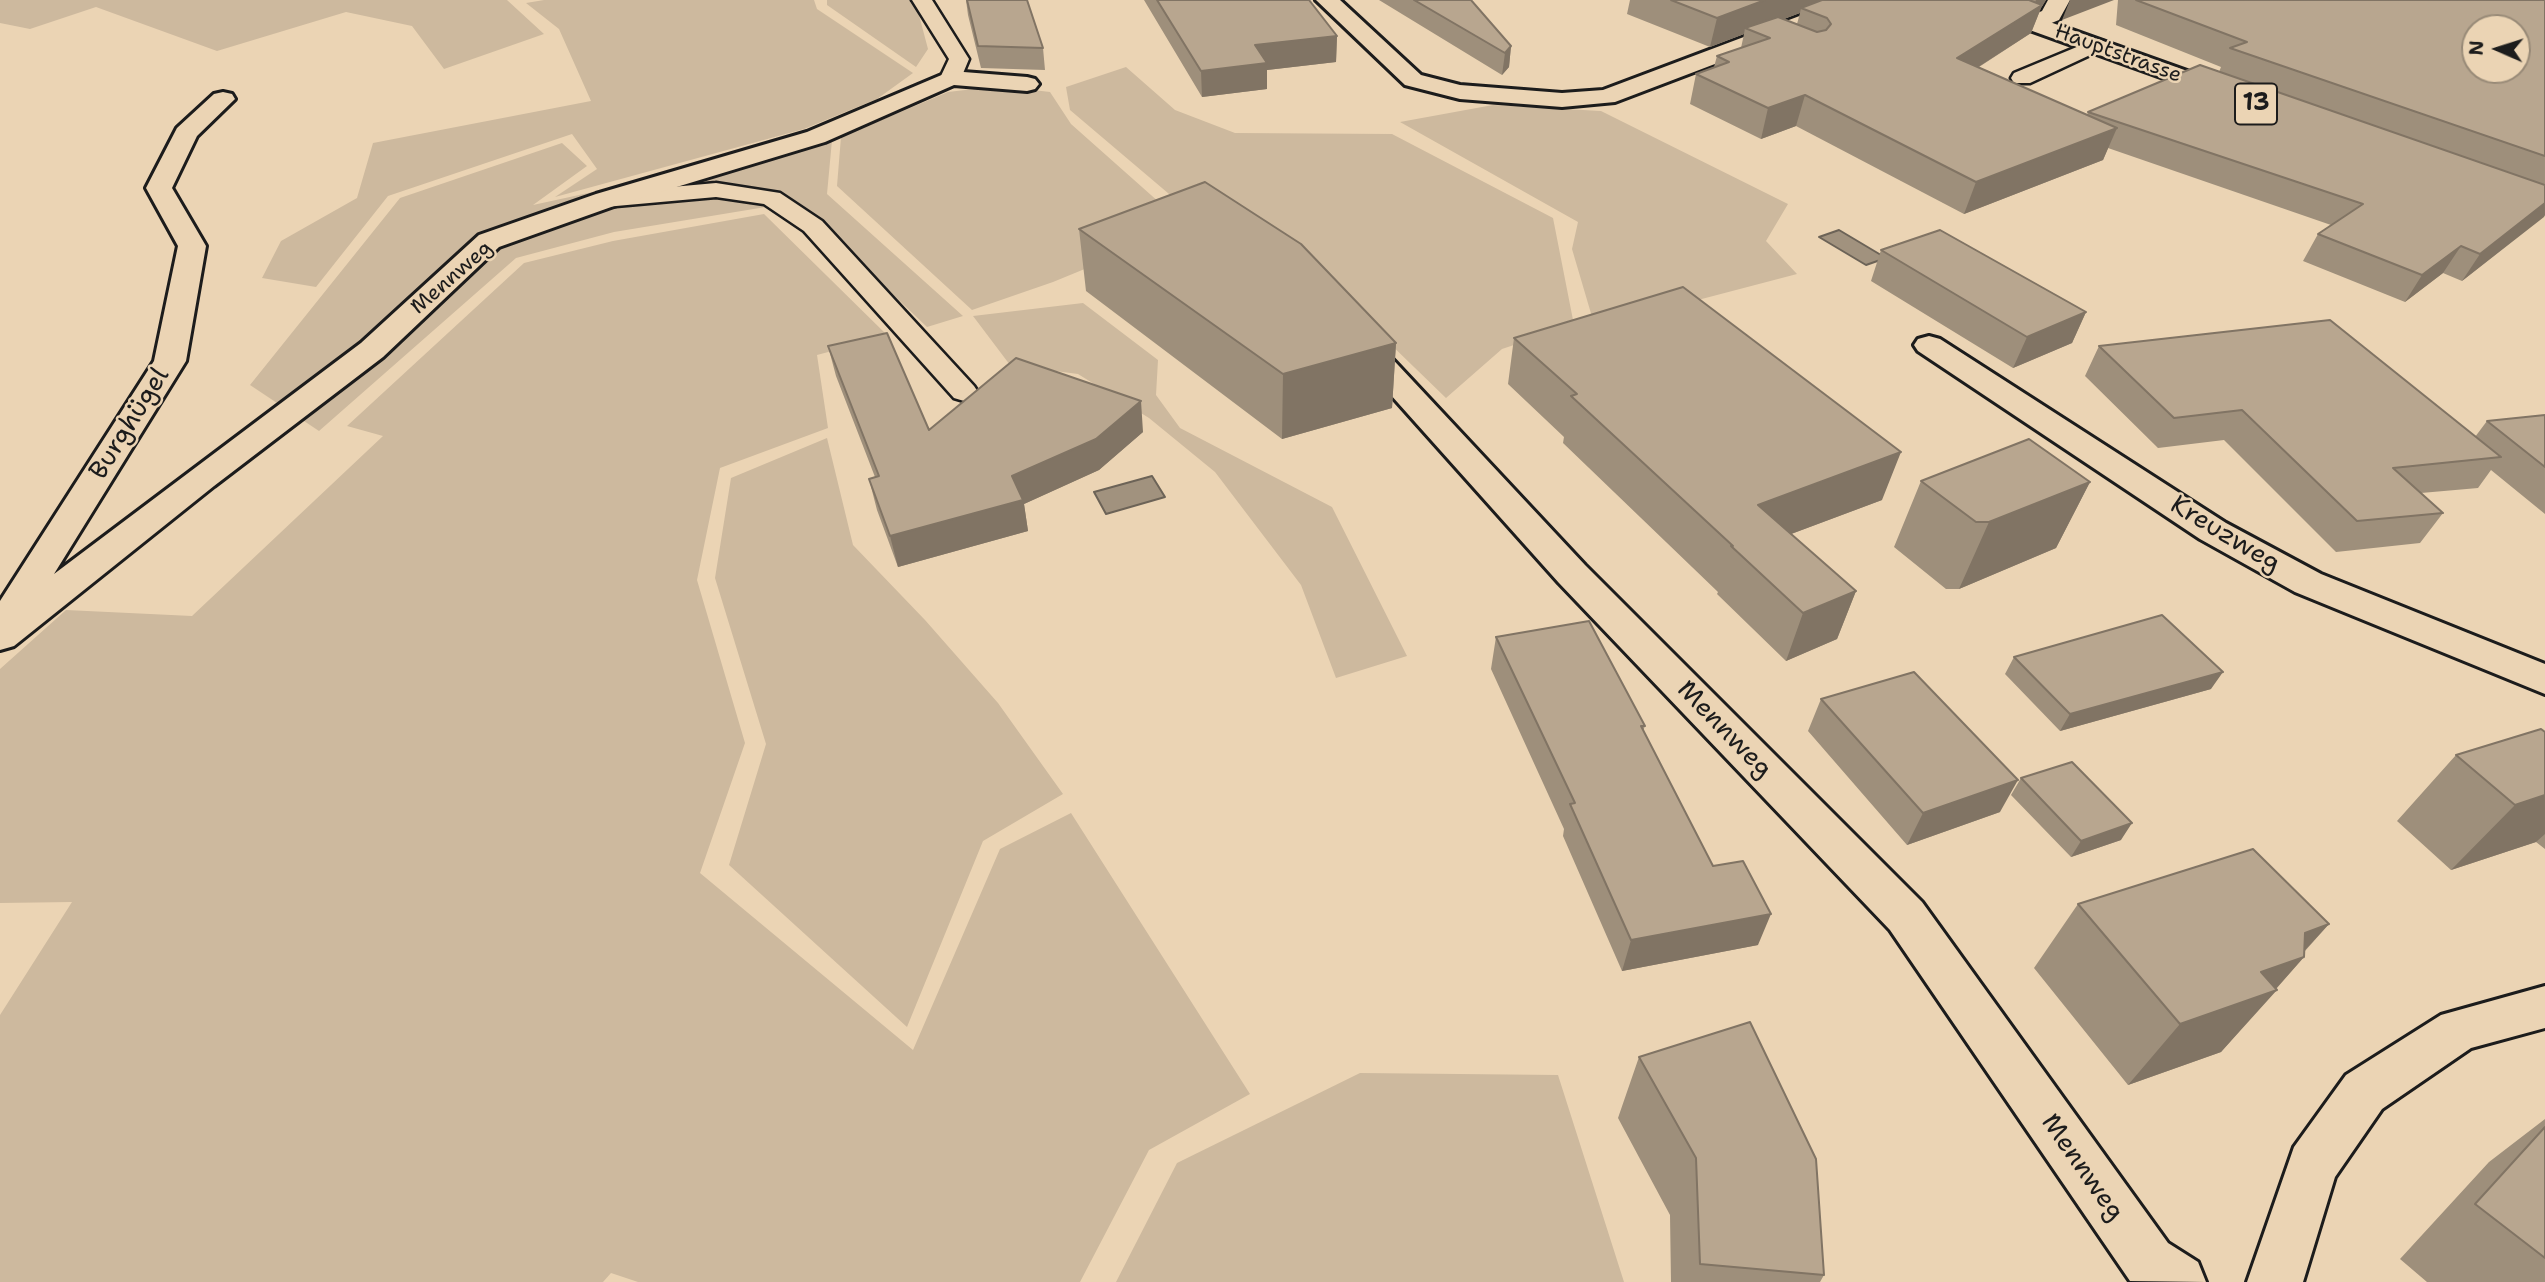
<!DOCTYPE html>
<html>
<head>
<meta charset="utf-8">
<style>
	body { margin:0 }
	#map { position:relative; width:2545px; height:1282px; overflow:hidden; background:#ebd4b4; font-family:"Shantell Sans",sans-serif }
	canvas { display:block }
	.north { position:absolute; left:2461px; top:14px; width:70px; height:70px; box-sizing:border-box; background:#ebd4b4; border:2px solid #988a77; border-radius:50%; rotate:273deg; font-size:19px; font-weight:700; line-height:28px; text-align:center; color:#1c1c1c }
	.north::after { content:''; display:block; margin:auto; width:24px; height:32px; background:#1c1c1c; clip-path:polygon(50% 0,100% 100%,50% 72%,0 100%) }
</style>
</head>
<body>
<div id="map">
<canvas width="2545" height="1282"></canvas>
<div class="north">N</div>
</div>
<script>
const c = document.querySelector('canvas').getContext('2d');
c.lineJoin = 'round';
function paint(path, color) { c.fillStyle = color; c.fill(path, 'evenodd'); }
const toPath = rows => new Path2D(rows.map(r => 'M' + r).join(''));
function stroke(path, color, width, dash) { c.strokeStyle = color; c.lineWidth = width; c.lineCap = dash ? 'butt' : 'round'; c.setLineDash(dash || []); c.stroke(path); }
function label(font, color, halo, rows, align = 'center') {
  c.font = font + ' "Shantell Sans",sans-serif'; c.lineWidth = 5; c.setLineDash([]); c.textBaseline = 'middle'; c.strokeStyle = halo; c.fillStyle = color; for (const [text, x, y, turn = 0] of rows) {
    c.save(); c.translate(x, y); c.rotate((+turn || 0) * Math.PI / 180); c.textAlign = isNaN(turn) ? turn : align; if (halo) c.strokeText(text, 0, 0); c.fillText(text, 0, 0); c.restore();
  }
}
paint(toPath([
	[0,0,507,0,544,34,444,69,412,26,346,12,217,51,96,7,30,29,0,23],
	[544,0,814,0,817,9,913,73,877,99,804,129,555,197,597,169,572,134,388,196,316,287,262,278,281,241,357,198,373,143,591,101,559,29,526,3],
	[827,0,915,0,928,49,916,67,827,5],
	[1126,67,1175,110,1235,133,1392,134,1553,218,1574,325,1502,349,1446,398,1319,275,1195,216,1070,110,1066,87],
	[999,86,1050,92,1071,124,1187,227,1053,282,972,310,837,186,841,137,948,92],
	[1493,105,1601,111,1788,204,1766,241,1797,274,1595,327,1572,249,1578,222,1400,122],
	[832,140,827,194,963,316,927,327,796,202,614,232,516,258,319,431,250,385,400,198,562,143,587,166,533,205],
	[764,214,888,336,817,355,828,428,720,468,697,580,745,743,700,873,913,1050,1000,849,1071,813,1250,1094,1149,1150,1080,1282,638,1282,611,1273,603,1282,0,1282,0,1015,72,902,0,903,0,669,66,610,192,616,383,436,347,426,524,263,613,241],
	[1083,303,1158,360,1156,395,1180,428,1332,507,1407,656,1336,678,1301,585,1215,472,1149,418,1078,374,1010,365,973,316],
	[827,438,853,545,925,620,998,703,1063,794,983,841,907,1027,729,865,766,744,715,578,731,478],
	[1360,1073,1558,1075,1624,1282,1116,1282,1177,1163]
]), '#cdb99e');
const water = toPath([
	[1839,230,1886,258,1866,265,1819,237,1839,230],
	[1152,476,1165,497,1106,514,1094,492,1152,476]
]);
paint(water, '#a1927e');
stroke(water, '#6c6357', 2);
const service = toPath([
	[912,0,932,0,969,59,959,83,951,84,943,83,940,78,949,59,912,0],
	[2096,39,2103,41,2106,45,2103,49,2030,83,2014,83,2011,78,2014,73,2096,39],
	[716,183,780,193,822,221,974,386,978,392,974,398,964,401,954,398,804,231,764,204,716,197,605,207,596,205,593,200,596,195,605,193,716,183]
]);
const minor = toPath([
	[1316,0,1340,0,1421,75,1460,85,1562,93,1603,90,1842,0,1873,0,1870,5,1615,102,1562,107,1460,99,1405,85,1316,0],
	[2048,0,2070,0,2059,20,2034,30,2026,28,2023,23,2026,18,2042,11,2048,0],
	[951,71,1027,77,1035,79,1039,84,1035,89,1027,91,954,85,825,142,614,206,499,247,383,357,214,486,14,646,0,650,0,601,154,361,178,246,146,188,177,128,214,94,223,92,232,94,235,99,197,136,172,188,206,246,186,361,54,574,361,343,479,235,596,194,807,132,951,71],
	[1359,332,1370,335,1585,565,1922,902,2168,1243,2198,1262,2206,1282,2130,1281,1890,930,1559,583,1348,347,1344,341,1348,335,1359,332],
	[1929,336,1940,339,2226,523,2321,574,2545,664,2545,694,2295,592,2200,539,1918,351,1914,345,1918,339,1929,336]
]);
const tertiary = toPath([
	[2545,986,2545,1028,2471,1048,2382,1109,2335,1177,2303,1282,2247,1282,2294,1147,2346,1075,2441,1015,2545,986]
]);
const primary = toPath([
	[1957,0,1988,0,2235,88,2239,93,2235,98,2227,100,2219,98,1960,5,1957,0]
]);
stroke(service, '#1c1c1c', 5);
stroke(minor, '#1c1c1c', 6);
stroke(tertiary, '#1c1c1c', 6);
stroke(primary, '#1c1c1c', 6);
paint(service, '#ebd4b4');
paint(minor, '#ebd4b4');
paint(tertiary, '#ebd4b4');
paint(primary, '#ebd4b4');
paint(toPath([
	[966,0,1027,0,1043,48,1045,70,981,68,968,15],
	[1144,0,1309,0,1337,36,1336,62,1267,70,1267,89,1202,97],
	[1379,0,1471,0,1511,46,1509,67,1502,75],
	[1630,0,2046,0,2041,8,2031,33,1979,67,2087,115,2088,112,2219,72,2221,67,2116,25,2118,0,2545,0,2545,215,2462,281,2443,273,2405,302,2303,261,2318,234,2331,225,2108,148,2103,160,1964,214,1796,126,1761,139,1690,104,1696,74,1714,67,1717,56,1741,48,1744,34,1710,47,1627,14],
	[1800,13,1797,24,1784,19,1797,14],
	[1079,229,1396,343,1392,408,1282,439,1086,291],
	[1881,250,2086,312,2072,343,2013,368,1871,281],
	[1514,338,1882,500,1791,534,1856,591,1837,639,1786,661,1717,594,1718,592,1563,443,1564,437,1508,384],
	[828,346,929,430,1143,432,1099,470,1024,504,1028,531,898,567,877,510,869,479,875,477,836,376],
	[2099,346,2475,437,2487,421,2545,415,2545,514,2491,470,2478,488,2421,493,2443,513,2420,543,2336,552,2224,440,2158,448,2085,376],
	[1921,481,2090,482,2056,548,1959,589,1946,589,1894,547],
	[1496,637,1645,726,1643,731,1713,866,1758,945,1622,971,1563,836,1564,829,1491,669],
	[2014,657,2211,689,2060,731,2005,674],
	[1821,699,2000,812,1907,845,1808,731],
	[2545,732,2545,849,2536,842,2451,870,2397,821,2456,755],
	[2021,778,2121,840,2071,857,2011,795],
	[2078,904,2329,924,2305,951,2304,957,2221,1052,2128,1085,2034,968],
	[1639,1057,1824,1275,1820,1282,1671,1282,1670,1215,1618,1118],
	[2545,1119,2545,1282,2427,1282,2400,1259,2489,1162]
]), '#9e8f7b');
paint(toPath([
	[1765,0,1835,0,1801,8,1800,13,1752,31,1745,28,1744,34,1710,47,1717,18],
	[2036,0,2046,0,2041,8,2031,33,1947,87,1957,58,2032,11],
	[2070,0,2114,0,2062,20],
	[1337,36,1336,62,1267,70,1267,89,1202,97,1201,71,1255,45],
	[1511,46,1509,67,1502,75,1505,53],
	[1805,95,1796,126,1761,139,1768,108],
	[2117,128,2103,160,1964,214,1976,182],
	[2545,203,2545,215,2544,217,2462,281,2480,254],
	[2461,246,2443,273,2405,302,2422,275],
	[2086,312,2072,343,2013,368,2027,337],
	[1396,343,1392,408,1282,439,1283,374],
	[1141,401,1143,432,1099,470,1024,504,1028,531,898,567,890,536],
	[1901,452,1882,500,1743,552,1758,505],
	[2090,482,2056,548,1959,589,1989,522],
	[1856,591,1837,639,1786,661,1803,613],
	[2223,672,2211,689,2060,731,2070,714],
	[2018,780,2000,812,1907,845,1923,813],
	[2545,795,2545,834,2536,842,2451,870,2515,805],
	[2132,823,2121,840,2071,857,2081,841],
	[1771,914,1758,945,1622,971,1631,940],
	[2329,924,2296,960,2304,957,2273,992,2277,990,2221,1052,2128,1085,2180,1024,2261,972,2305,933]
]), '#817464');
const building = toPath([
	[967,0,1027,0,1043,48,978,46,967,0],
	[1157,0,1309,0,1337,36,1255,45,1267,63,1201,71,1157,0],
	[1414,0,1471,0,1511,46,1505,53,1414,0],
	[1671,0,1765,0,1717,18,1671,0],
	[1822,0,2029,0,2042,5,1957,58,2117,128,1976,182,1805,95,1768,108,1696,74,1729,62,1717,56,1770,38,1745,28,1778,17,1817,32,1826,30,1831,24,1827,18,1801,8,1822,0],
	[2136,0,2545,0,2545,156,2230,48,2247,42,2136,0],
	[2475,28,2517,28,2517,70,2475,70,2475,28],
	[2200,65,2545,185,2545,203,2480,254,2461,246,2422,275,2318,234,2363,204,2088,112,2200,65],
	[1205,182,1301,244,1396,343,1283,374,1079,229,1205,182],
	[1940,230,2086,312,2027,337,1881,250,1940,230],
	[1683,287,1901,452,1758,505,1856,591,1803,613,1731,546,1733,546,1571,396,1577,394,1514,338,1683,287],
	[2330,320,2501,457,2393,468,2443,513,2357,521,2242,410,2174,418,2099,346,2330,320],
	[887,333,929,430,1016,358,1141,401,1096,439,1012,476,1023,500,890,536,869,479,879,476,828,346,887,333],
	[2545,415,2545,467,2487,421,2545,415],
	[2029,439,2090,482,1989,522,1976,522,1921,481,2029,439],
	[2162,615,2223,672,2070,714,2014,657,2162,615],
	[1589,621,1645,726,1641,726,1713,866,1743,861,1771,914,1631,940,1570,804,1575,803,1496,637,1589,621],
	[1914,672,2018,780,1923,813,1821,699,1914,672],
	[2541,729,2545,732,2545,795,2515,805,2456,755,2541,729],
	[2072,762,2132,823,2081,841,2021,778,2072,762],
	[2253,849,2329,924,2305,933,2304,957,2261,972,2277,990,2180,1024,2078,904,2253,849],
	[1750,1022,1816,1159,1824,1275,1700,1264,1696,1158,1639,1057,1750,1022],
	[2545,1127,2545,1258,2475,1204,2545,1127]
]);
paint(building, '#b8a68f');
stroke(building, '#817464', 2);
label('21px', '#1c1c1c', '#ebd4b4', [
	["Hauptstrasse",2118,54,20],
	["Mennweg",452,278,-41]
]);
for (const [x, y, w] of [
	[2256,104,42]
]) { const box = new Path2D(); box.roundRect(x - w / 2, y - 20.5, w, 41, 5); c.fillStyle = '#ebd4b4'; c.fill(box); stroke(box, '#1c1c1c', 2); }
label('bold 24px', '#1c1c1c', null, [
	["13",2256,104]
]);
label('26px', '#1c1c1c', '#ebd4b4', [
	["Burghügel",130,424,-58],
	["Kreuzweg",2225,535,31],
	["Mennweg",1724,730,46],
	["Mennweg",2082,1168,55]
]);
</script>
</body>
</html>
